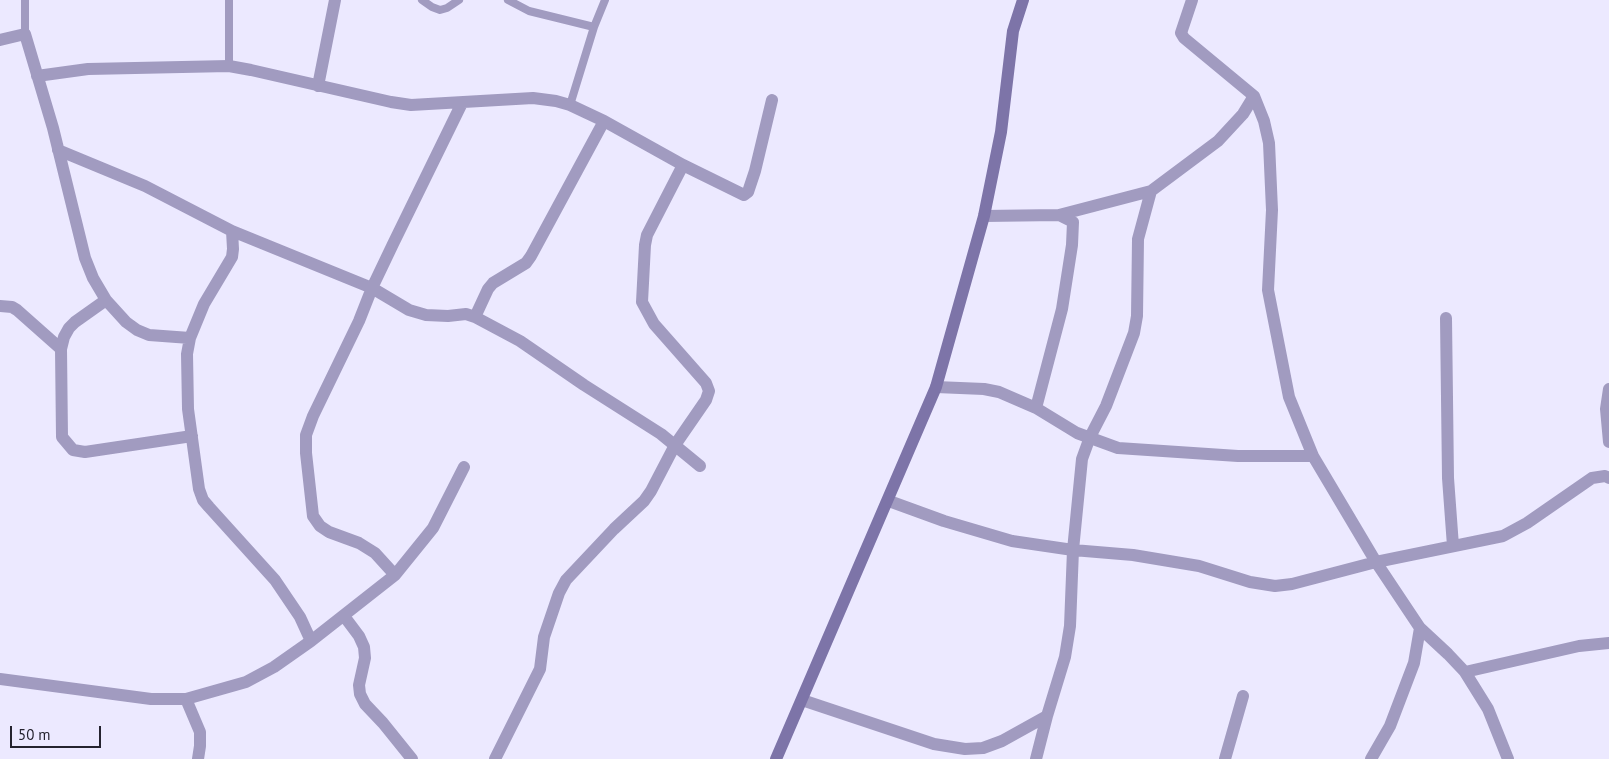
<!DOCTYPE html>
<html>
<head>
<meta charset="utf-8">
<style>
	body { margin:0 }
	#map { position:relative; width:1609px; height:759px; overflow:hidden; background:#ece9ff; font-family:"PT Sans",sans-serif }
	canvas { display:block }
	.scale { position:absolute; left:10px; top:726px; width:91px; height:22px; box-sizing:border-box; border:2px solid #25232f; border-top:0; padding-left:6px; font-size:15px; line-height:18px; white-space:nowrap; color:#25232f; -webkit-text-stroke:4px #ece9ff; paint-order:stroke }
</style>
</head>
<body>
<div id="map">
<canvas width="1609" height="759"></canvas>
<div class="scale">50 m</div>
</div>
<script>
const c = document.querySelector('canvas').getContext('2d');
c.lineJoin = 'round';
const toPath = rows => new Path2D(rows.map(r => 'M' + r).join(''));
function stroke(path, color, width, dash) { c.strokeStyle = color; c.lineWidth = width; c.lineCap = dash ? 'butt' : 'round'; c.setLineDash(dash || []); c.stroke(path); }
stroke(toPath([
	[25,0,25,34],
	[422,0,432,7,440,10,447,8,459,0],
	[508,0,529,11,594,27],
	[229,66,229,0],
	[570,105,594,27,605,0]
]), '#a19bc0', 8);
stroke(toPath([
	[1192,0,1181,33,1184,38,1254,96,1264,121,1269,143,1272,210,1268,290,1289,397,1313,456,1376,562,1420,628,1448,654,1465,672,1488,709,1508,759],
	[0,40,25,34,53,128,85,258,93,278,106,300,126,322,137,330,149,335,190,338],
	[37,76,88,69,229,66,251,70,391,102,411,105,533,98,556,101,570,105,604,121,683,165,744,195,748,192,755,171,772,100],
	[318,86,335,0],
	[58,150,145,186,232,231,372,288,409,310,426,315,448,316,466,314,475,317,520,341,584,385,661,434,700,466],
	[984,216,1059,215,1151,191,1218,141,1243,114,1254,96],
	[232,231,233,249,232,257,204,304,190,338,187,354,188,409,199,489,203,500,209,507,275,580,300,617,311,641],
	[106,300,75,322,69,328,64,337,61,349,62,437,73,450,85,452,192,436],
	[0,306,12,307,17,310,61,349],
	[475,317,488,289,493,283,526,263,531,256,604,121],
	[1446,318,1448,478,1453,546],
	[936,387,984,389,999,392,1036,408,1077,433,1118,448,1238,456,1313,456],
	[1609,389,1606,409,1609,442],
	[1036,408,1062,309,1072,245,1073,222,1059,215],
	[889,501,944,521,1012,541,1073,550,1133,555,1199,566,1250,582,1275,586,1292,584,1376,562,1503,536,1527,523,1592,478,1605,476,1609,478],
	[395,575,375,553,359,543,329,532,320,526,313,516,306,453,306,435,313,416,359,321,372,288,393,244,462,103],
	[344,616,359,636,364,647,365,658,359,685,360,694,365,704,383,723,412,759],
	[1465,672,1579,646,1609,643],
	[0,679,151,699,186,699,246,682,274,667,311,641,395,575,433,528,464,467],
	[186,699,200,732,200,746,198,759],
	[802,700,934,744,965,749,983,748,1002,741,1047,716],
	[495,759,540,669,544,637,559,593,566,580,614,529,644,501,651,491,675,445,706,400,709,391,706,383,654,324,642,302,645,245,647,235,683,165],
	[1036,759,1047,716,1065,657,1070,626,1073,550,1082,459,1090,437,1106,406,1134,333,1137,316,1138,239,1151,191],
	[1225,759,1243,696],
	[1371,759,1390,726,1414,663,1420,628]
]), '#a19bc0', 12);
stroke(toPath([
	[776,759,936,387,984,216,1001,132,1013,31,1023,0]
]), '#7d74a8', 12);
</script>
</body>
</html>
